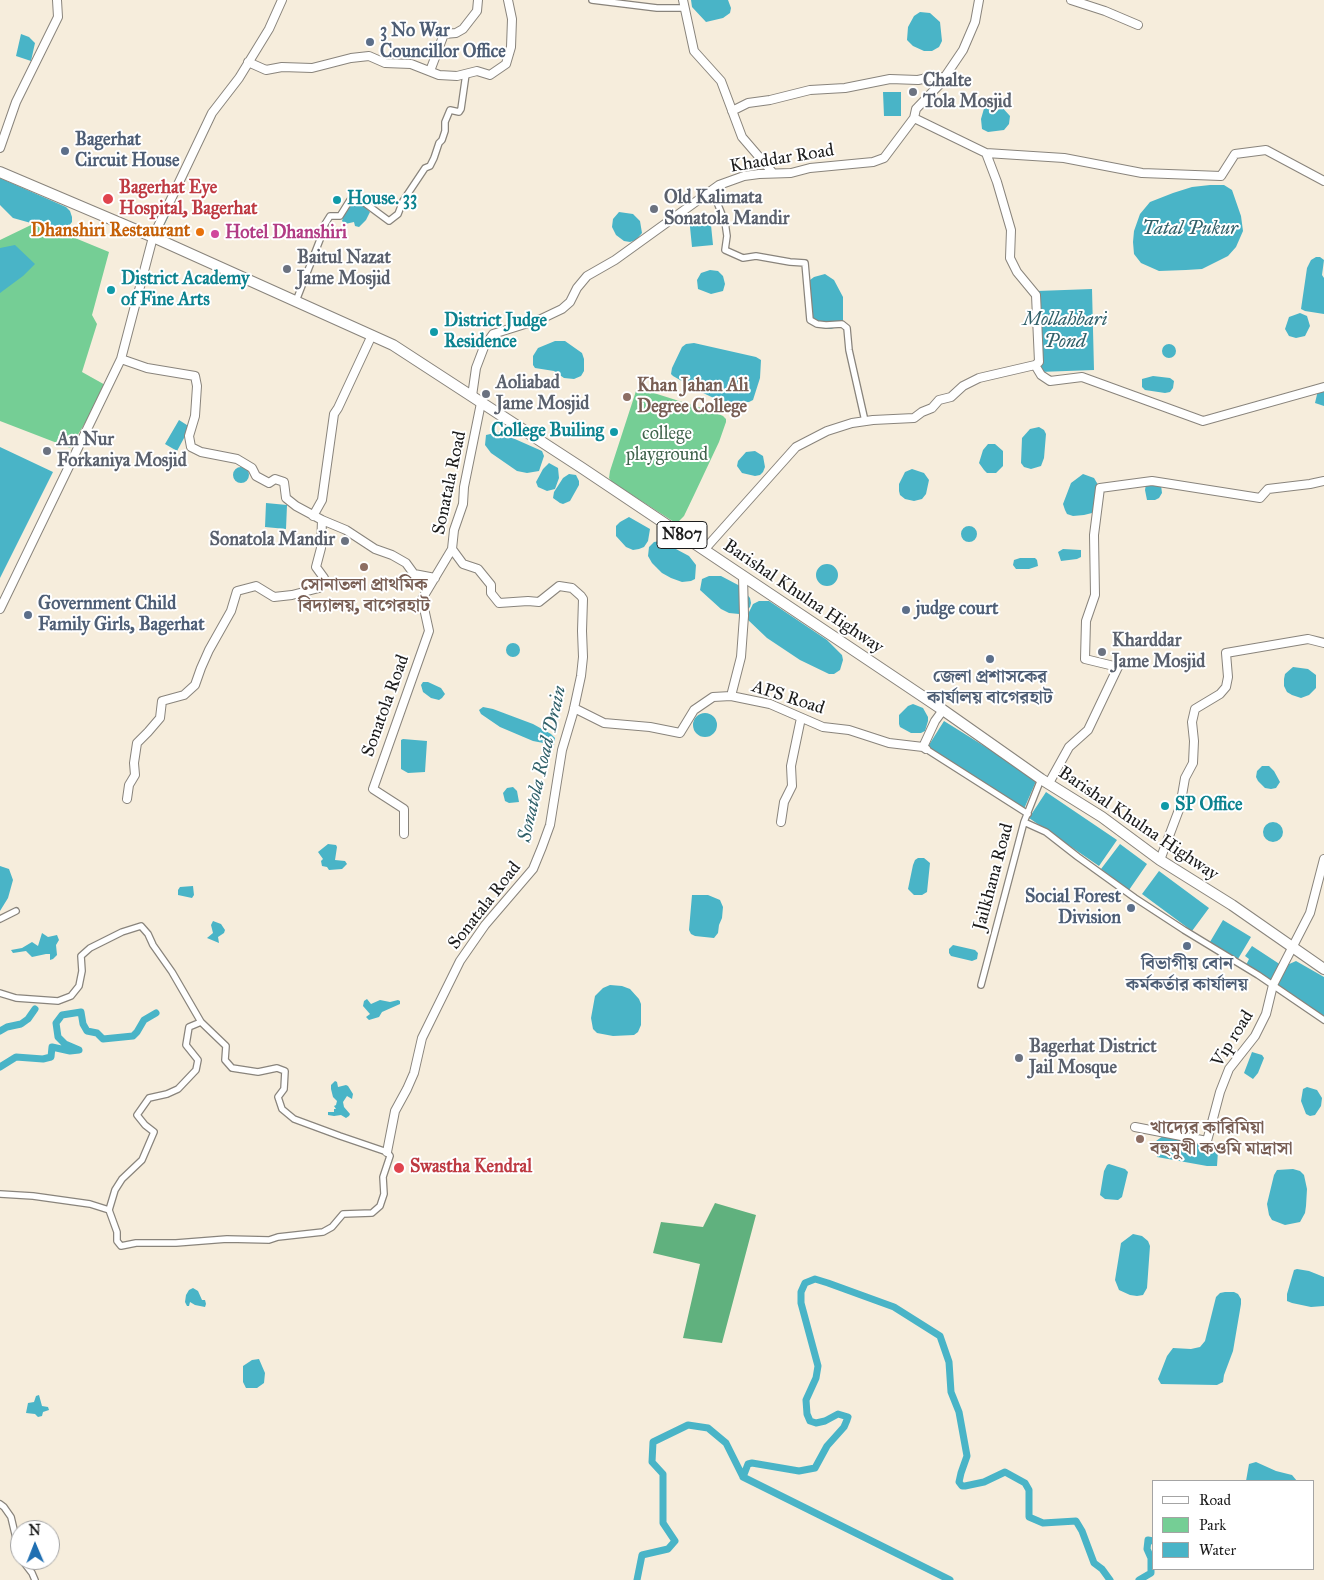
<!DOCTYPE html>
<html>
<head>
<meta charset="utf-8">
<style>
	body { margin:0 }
	#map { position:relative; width:1324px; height:1580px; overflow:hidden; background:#f6eddc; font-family:"IM FELL Great Primer",serif }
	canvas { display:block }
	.legend { position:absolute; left:1152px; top:1480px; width:162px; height:90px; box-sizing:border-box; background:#fff; border:1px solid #a4a4a4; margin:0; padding:6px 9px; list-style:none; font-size:15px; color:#1c1c1c }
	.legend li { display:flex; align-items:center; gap:10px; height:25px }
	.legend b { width:25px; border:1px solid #a4a4a4 }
	.north { position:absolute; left:10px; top:1520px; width:50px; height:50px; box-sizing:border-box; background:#fff; border:1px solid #a4a4a4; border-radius:50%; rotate:359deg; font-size:14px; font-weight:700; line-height:20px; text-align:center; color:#1c1c1c }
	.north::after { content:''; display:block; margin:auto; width:18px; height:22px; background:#1f6fb2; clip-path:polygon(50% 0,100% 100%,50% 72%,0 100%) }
</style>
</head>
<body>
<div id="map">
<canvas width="1324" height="1580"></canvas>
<ul class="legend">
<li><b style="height:6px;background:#fff"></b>Road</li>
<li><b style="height:14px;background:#75ce95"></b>Park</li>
<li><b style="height:14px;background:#49b4c7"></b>Water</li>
</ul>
<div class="north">N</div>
</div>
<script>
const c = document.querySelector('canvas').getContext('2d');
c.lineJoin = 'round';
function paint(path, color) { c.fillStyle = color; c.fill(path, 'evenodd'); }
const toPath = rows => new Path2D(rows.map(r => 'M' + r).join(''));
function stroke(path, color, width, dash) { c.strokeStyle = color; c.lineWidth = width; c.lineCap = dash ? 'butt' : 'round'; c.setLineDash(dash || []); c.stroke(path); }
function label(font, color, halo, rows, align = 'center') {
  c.font = font + ' "IM FELL Great Primer","Noto Serif Bengali",serif'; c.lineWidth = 4; c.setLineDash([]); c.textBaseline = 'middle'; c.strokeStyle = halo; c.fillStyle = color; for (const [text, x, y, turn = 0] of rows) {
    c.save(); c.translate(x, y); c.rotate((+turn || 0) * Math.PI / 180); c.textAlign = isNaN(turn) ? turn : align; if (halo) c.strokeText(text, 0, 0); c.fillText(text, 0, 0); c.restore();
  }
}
paint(toPath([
	[31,225,58,231,109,252,92,315,97,324,82,372,107,386,70,448,0,421,0,240],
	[638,388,714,412,723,416,726,419,726,422,719,442,695,493,684,516,678,522,674,522,612,482,609,478,610,471,636,391]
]), '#75ce95');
paint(toPath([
	[715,1203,756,1215,722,1343,683,1338,700,1264,653,1253,661,1222,703,1227]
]), '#60b17e');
paint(toPath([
	[691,0,728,0,731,8,730,13,723,18,706,22,692,7],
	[920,12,930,13,940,22,942,41,939,47,932,51,924,51,913,46,907,40,908,27,914,16],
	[21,34,29,37,35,43,31,61,16,56],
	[883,92,901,92,901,116,884,116],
	[992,102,1000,105,1010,116,1009,124,1004,130,988,132,982,129,981,119,985,105],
	[0,178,66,207,70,211,72,217,72,222,67,228,56,230,13,218,0,205],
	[1210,185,1224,185,1232,190,1241,216,1243,231,1236,247,1228,256,1202,269,1186,270,1159,271,1141,263,1134,254,1133,242,1134,231,1140,214,1150,202,1173,193,1192,187],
	[352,202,361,203,370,212,366,220,359,227,355,226,354,222,345,224,342,221,345,211],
	[619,212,633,214,640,221,642,233,636,240,630,242,624,241,616,235,612,227,613,219],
	[710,215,713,245,692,247,689,217],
	[15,245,35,264,23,276,0,293,0,248],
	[1316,257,1320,257,1324,260,1322,275,1324,278,1324,314,1305,311,1301,309,1307,268,1311,260],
	[710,270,718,271,723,276,725,284,723,291,711,294,698,289,697,280,701,273],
	[825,274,834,280,843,297,843,322,837,327,831,329,821,328,813,321,811,314,807,289,810,280,814,277],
	[1092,289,1094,370,1039,372,1037,291],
	[1300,313,1307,316,1310,326,1305,336,1296,338,1289,336,1285,329,1289,317],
	[555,341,565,341,582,353,584,359,584,371,581,376,574,379,564,378,554,371,535,368,533,365,533,356,538,348],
	[694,343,756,357,761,360,760,378,753,400,749,402,729,402,718,400,701,392,673,376,671,374,672,368,682,347,686,344],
	'1162 351a7 7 0 1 1 14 0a7 7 0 1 1-14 0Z',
	[1153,376,1170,378,1174,381,1173,388,1170,392,1165,393,1145,390,1142,387,1142,379],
	[1319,386,1324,388,1324,406,1315,403],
	[179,420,190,427,177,451,165,444],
	[1039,427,1044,430,1046,434,1044,458,1041,466,1031,469,1024,467,1021,463,1022,438,1030,429],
	[499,432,542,451,544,456,539,471,527,473,517,471,491,453,485,445,486,435],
	[988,444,995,444,1003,451,1003,466,996,473,987,473,984,470,979,463,983,450],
	[0,447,53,472,0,578],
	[755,451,763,456,765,467,763,472,760,475,755,476,742,473,737,466,738,461,746,452],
	[549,463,558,468,559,478,555,489,547,491,538,487,536,482,543,469],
	'233 475a8 8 0 1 1 16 0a8 8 0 1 1-16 0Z',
	[912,469,924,473,929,480,926,494,922,499,914,501,905,499,900,495,899,491,899,484,905,472],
	[569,474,576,475,579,481,579,485,570,501,563,504,560,503,553,498,554,492,563,478],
	[1083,474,1094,478,1100,488,1097,505,1092,513,1084,515,1073,516,1067,514,1065,510,1063,504,1071,483],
	[1146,484,1161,485,1162,493,1159,498,1155,500,1147,500,1145,490],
	[266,503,287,505,286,529,265,527],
	[629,517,650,529,648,541,644,547,639,549,633,550,626,547,616,536,616,526,620,522],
	'961 534a8 8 0 1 1 16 0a8 8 0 1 1-16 0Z',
	[661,541,689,556,696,565,695,579,691,581,682,582,671,578,662,573,652,563,648,556,649,547,654,542],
	[1063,549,1081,550,1081,557,1077,559,1061,561,1058,552],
	[1020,558,1035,558,1037,560,1038,566,1029,569,1016,569,1013,565,1014,560],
	'816 575a11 11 0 1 1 22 0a11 11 0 1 1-22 0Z',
	[709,576,721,576,740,586,750,598,751,603,750,607,745,612,739,614,729,613,721,609,700,590,702,579],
	[759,601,769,601,827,640,842,655,843,660,840,670,834,674,829,674,800,660,767,638,746,618,753,604],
	'506 650a7 7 0 1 1 14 0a7 7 0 1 1-14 0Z',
	[1293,667,1308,669,1316,675,1316,688,1309,695,1301,698,1292,695,1287,692,1284,686,1284,679,1285,674],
	[423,682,428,682,441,688,445,694,442,698,439,700,431,698,423,692,421,685],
	[913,704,923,708,928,717,928,721,925,731,921,733,911,733,900,727,899,724,899,715,908,706],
	[483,707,493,709,533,724,551,734,555,738,554,745,533,741,500,727,481,714,479,710],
	'693 725a12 12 0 1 1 24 0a12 12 0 1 1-24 0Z',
	[944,721,1037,779,1024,809,927,748],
	[403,739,427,741,425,772,408,773,401,769,401,740],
	[1262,766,1269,766,1274,771,1280,782,1276,788,1271,789,1265,788,1258,781,1256,777,1257,771],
	[513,787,517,791,519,802,509,803,505,801,503,793,507,788],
	[1046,792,1117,840,1099,866,1029,818],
	'1263 832a10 10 0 1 1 20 0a10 10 0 1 1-20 0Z',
	[328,844,336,845,337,847,335,860,345,861,347,864,342,869,329,870,327,867,322,866,321,861,323,859,318,852],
	[1120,844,1147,864,1129,890,1101,869],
	[918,858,924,858,930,863,927,892,922,895,914,895,908,889,913,865,915,860],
	[0,866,9,869,13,880,8,898,0,911],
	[1159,871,1209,908,1192,931,1142,894],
	[193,886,194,895,192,898,178,895,178,890,180,887],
	[692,895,708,895,720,900,723,907,722,918,719,925,718,933,714,938,695,936,691,934,689,930],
	[1223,920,1251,937,1235,964,1207,947],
	[213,921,221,924,225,930,224,933,218,937,219,943,207,938,213,933,211,925],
	[42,933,48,937,57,935,59,940,56,945,57,955,53,959,50,960,50,954,46,954,32,957,26,951,13,953,11,950,22,948,32,942,38,946],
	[953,945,975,950,978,953,977,959,972,961,951,956,949,953,949,949],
	[1252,946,1281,965,1271,981,1246,965,1249,959,1245,956],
	[1296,961,1324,977,1324,1019,1278,988,1278,983,1287,965],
	[610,985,622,986,630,989,639,999,641,1004,641,1025,638,1032,634,1035,613,1036,597,1033,593,1029,591,1018,595,996,603,988],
	[367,999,371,1004,380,1000,390,1002,398,1000,400,1001,400,1004,382,1012,379,1017,369,1020,366,1017,370,1014,363,1006,364,1001],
	[1252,1052,1262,1055,1264,1058,1258,1073,1253,1079,1244,1073],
	[335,1081,337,1082,338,1087,346,1085,348,1086,353,1094,352,1099,347,1096,343,1102,344,1107,350,1114,349,1116,346,1118,341,1115,334,1116,328,1115,328,1112,334,1112,334,1109,336,1109,334,1106,336,1105,337,1101,333,1097,331,1089,331,1085],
	[1307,1087,1317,1090,1322,1098,1321,1106,1315,1115,1310,1116,1306,1114,1301,1101,1303,1089],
	[1163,1136,1214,1144,1218,1151,1217,1166,1207,1166,1157,1157,1156,1141],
	[1109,1164,1125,1169,1128,1172,1122,1197,1118,1200,1105,1199,1100,1195,1104,1171,1107,1165],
	[1293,1169,1300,1171,1304,1175,1307,1189,1306,1206,1305,1213,1300,1222,1285,1225,1272,1220,1269,1215,1267,1204,1274,1175,1277,1170],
	[1133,1234,1142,1236,1148,1241,1150,1246,1147,1288,1143,1295,1137,1296,1130,1295,1119,1290,1115,1280,1121,1243],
	[1297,1269,1309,1271,1324,1277,1324,1306,1311,1307,1292,1303,1287,1301,1287,1294,1294,1270],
	[193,1288,198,1291,202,1300,205,1300,206,1304,205,1307,195,1305,190,1302,189,1306,187,1306,185,1302,186,1295,189,1290],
	[1225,1292,1234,1292,1238,1294,1241,1299,1241,1304,1233,1351,1224,1375,1223,1382,1217,1385,1161,1384,1158,1379,1160,1374,1167,1356,1173,1348,1191,1349,1200,1347,1205,1341,1216,1297,1220,1293],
	[259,1359,265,1373,264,1383,257,1388,246,1388,243,1382,243,1366,252,1360],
	[39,1395,42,1406,48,1407,49,1410,43,1412,42,1416,38,1417,35,1414,26,1413,28,1403,34,1402,36,1396],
	[1256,1462,1276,1471,1292,1475,1297,1481,1246,1481,1249,1464]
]), '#49b4c7');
stroke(toPath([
	[158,236,168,215]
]), '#49b4c7', 2);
stroke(toPath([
	[0,1031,7,1027,21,1024,28,1019,35,1009],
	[0,1067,16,1057,43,1059,51,1057,52,1047,70,1051,79,1050,65,1044,58,1037,56,1023,62,1015,81,1012,83,1024,87,1031,97,1033,103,1039,133,1036,137,1032,144,1020,156,1013],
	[743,1477,748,1464,752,1463,799,1471,815,1468,827,1446,844,1427,847,1420,848,1417,838,1414,825,1421,816,1423,810,1421,807,1414,806,1400,816,1378,818,1366,801,1303,801,1292,805,1283,815,1279,828,1283,894,1307,940,1336,949,1362,951,1392,959,1412,967,1456,961,1473,959,1482,962,1486,965,1486,984,1482,1005,1472,1025,1483,1029,1490,1029,1517,1043,1523,1076,1521,1082,1531,1094,1563,1102,1569,1110,1580],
	[637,1580,642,1555,668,1549,675,1541,663,1523,663,1474,652,1462,653,1442,688,1425,708,1428,726,1443,743,1477,950,1580],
	[1139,1580,1151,1573,1151,1558,1147,1549,1148,1540,1153,1541]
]), '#49b4c7', 7);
const street = toPath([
	[592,0,657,8,685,8],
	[712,190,725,222,727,236,725,250,743,258,756,256,790,262,805,263,810,320,817,324,826,325,842,324,847,328,849,350,865,421],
	[296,301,321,237,325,224,330,216,340,216,350,200,357,199,362,201,389,221,398,214,403,201,425,168,430,166,434,158,439,143,442,140,445,131,445,122,450,110,459,112,461,109,466,74],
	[926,749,1028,814],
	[1024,822,1046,832,1078,857,1135,898,1184,930,1258,975,1324,1020],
	[0,919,16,911],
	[981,985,1024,822,1041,779],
	[0,993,16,998,58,1001,71,996,79,986,82,971,81,956,90,948,122,932,141,926,148,934,153,945,172,972,201,1022,226,1046,225,1060,232,1068,258,1072,277,1068,285,1071,284,1089,278,1097,282,1109,294,1119,340,1136,387,1152,390,1156,383,1177,384,1194,380,1206,372,1213,343,1214,332,1227,323,1232,278,1237,269,1240,227,1239,176,1243,136,1243,121,1246,117,1241,117,1232,109,1210,90,1204,33,1196,0,1194],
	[109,1210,115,1190,122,1179,142,1160,154,1132,145,1125,137,1115,149,1098,167,1094,178,1089,196,1070,198,1060,186,1045,189,1027,201,1022],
	[0,1504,4,1507,11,1517,20,1555],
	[22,1560,32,1573,35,1580]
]);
const secondary = toPath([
	[683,0,694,51,721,81,742,137,773,173],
	[1071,0,1105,11,1138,25],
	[248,62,266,70,282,67,312,68,351,58,369,56,385,63,411,64,439,75,457,76,477,71,490,75,506,64,511,47,512,19,508,0],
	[430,71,444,34,456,33,463,29,477,11,478,0],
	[732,111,748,103,770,100,810,90,845,88,890,79,918,80,936,76,944,78],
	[0,148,16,102,58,17,57,0],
	[986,153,1064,158,1142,173,1221,176,1235,154,1266,150,1324,181],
	[121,359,147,368,195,376,197,386,195,416,189,436,191,447,201,452,237,459,252,468,256,476,269,483,275,479,284,482,286,498,296,506,322,520,346,530,375,549,392,555,406,563,414,574,435,578],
	[1035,365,1041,375,1050,381,1082,377,1203,421,1324,387],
	[472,396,476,368,484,347,493,334,541,319,562,309,570,302,577,288,587,276,615,260,719,185,744,176,759,174,791,173,810,168,873,162,884,158,914,118,916,109,940,84,963,50,975,22,979,0],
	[313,516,322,500,334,414,338,408,372,335],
	[704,550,796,447,827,431,852,423,873,420,914,418,922,412,932,408,939,400,951,397,963,386,979,378,1035,365,1039,362,1036,295,1017,272,1010,258,1011,230,997,182,986,153,914,118],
	[743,576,744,616,741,657,731,696,770,704,823,727,849,730,889,743,923,747,926,749],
	[0,609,121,359,153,237,212,113,239,78,269,29,282,0],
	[574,708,604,723,650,727,680,733,694,710,713,697,731,696],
	[923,747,935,721,943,710],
	[1049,783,1069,747,1088,730,1118,667,1085,659,1086,621,1095,595,1094,535,1100,488,1152,481,1260,498,1268,489,1310,484,1324,481],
	[127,799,129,785,135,775,134,763,137,743,148,732,160,718,162,701,184,695,195,685,201,668,209,650,231,611,237,591,256,586,274,597,292,595,319,588,324,578,316,567,321,548,322,520],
	[781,822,784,802,792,786,791,766,801,718],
	[404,834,404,809,373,789,429,631,422,599,452,549],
	[1160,860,1180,807,1185,778,1193,763,1194,741,1192,722,1195,709,1220,694,1226,687,1228,677,1226,653,1308,639,1324,643],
	[1135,1127,1207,1141,1220,1092,1229,1069,1255,1036,1266,1014,1273,985,1310,913,1324,859],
	[387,1152,395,1111,407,1089,414,1073,422,1038,460,961,485,925,533,869,542,847,550,825,562,750,573,713,581,676,583,657,582,631,583,599,581,596,572,588,559,586,539,602,528,601,499,603,491,593,491,585,478,569,463,564,452,549,454,530,463,504,464,487,481,403]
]);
const highway = toPath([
	[0,172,153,237,393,345,582,468,943,710,1041,779,1102,817,1160,860,1232,905,1324,969]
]);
stroke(street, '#89847c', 8);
stroke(secondary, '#89847c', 10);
stroke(highway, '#89847c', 12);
stroke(street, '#fff', 5.5);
stroke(secondary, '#fff', 8);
stroke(highway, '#fff', 10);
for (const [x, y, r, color] of [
	[370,42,5,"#5c6f8a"],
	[913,92,5,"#6b7280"],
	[65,151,5,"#5c6f8a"],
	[108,199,6,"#e0444e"],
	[337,200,5,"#0f9aa8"],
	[654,209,5,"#6b7280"],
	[200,232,5,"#e8710a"],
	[215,234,5,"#d1479c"],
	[287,269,5,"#6b7280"],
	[111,290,5,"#0f9aa8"],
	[434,332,5,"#0f9aa8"],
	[486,394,5,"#6b7280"],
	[627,397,5,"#8d6e63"],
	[614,432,5,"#0f9aa8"],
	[47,451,5,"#6b7280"],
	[345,541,5,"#6b7280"],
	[364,567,5,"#8d6e63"],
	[906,610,5,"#5c6f8a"],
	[28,615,5,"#5c6f8a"],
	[1102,652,5,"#6b7280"],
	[990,659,5,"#5c6f8a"],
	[1165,806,5,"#0f9aa8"],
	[1131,908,5,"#5c6f8a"],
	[1187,946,5,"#5c6f8a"],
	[1019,1058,5,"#6b7280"],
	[1140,1139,5,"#8d6e63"],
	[399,1168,6,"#e0444e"]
]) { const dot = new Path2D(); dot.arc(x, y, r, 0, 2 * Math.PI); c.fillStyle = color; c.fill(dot); stroke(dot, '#fff', 2); }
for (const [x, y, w] of [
	[682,535,50]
]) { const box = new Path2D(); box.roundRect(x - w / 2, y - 13.5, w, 27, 4); c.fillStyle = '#fff'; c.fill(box); stroke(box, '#1c1c1c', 1); }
label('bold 16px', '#1c1c1c', null, [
	["N807",682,535]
]);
label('bold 18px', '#4e5e75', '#fff', [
	["3 No War",380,32],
	["Councillor Office",380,53],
	["Bagerhat",75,141],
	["Circuit House",75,162],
	["Government Child",38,605],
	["Family Girls, Bagerhat",38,626],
	["judge court",916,610],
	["জেলা প্রশাসকের",990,678,"center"],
	["কার্যালয় বাগেরহাট",990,699,"center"],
	["Social Forest",1121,898,"right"],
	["Division",1121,919,"right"],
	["বিভাগীয় বোন",1187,965,"center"],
	["কর্মকর্তার কার্যালয়",1187,986,"center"]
], 'left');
label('bold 18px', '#5b616d', '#fff', [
	["Chalte",923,82],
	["Tola Mosjid",923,103],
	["Old Kalimata",664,199],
	["Sonatola Mandir",664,220],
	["Baitul Nazat",297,259],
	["Jame Mosjid",297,280],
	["Aoliabad",496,384],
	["Jame Mosjid",496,405],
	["An Nur",57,441],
	["Forkaniya Mosjid",57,462],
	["Sonatola Mandir",335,541,"right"],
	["Kharddar",1112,642],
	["Jame Mosjid",1112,663],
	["Bagerhat District",1029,1048],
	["Jail Mosque",1029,1069]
], 'left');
label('18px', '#1c1c1c', '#fff', [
	["Khaddar Road",782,159,-9],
	["Sonatala Road",450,483,-78],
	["Barishal Khulna Highway",803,597,34],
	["APS Road",788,698,18],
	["Sonatola Road",386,706,-70],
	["Barishal Khulna Highway",1138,824,34],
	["Jailkhana Road",994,877,-75],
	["Sonatala Road",485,906,-52],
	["Vip road",1233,1039,-58]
]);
label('bold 18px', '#be3a42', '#fff', [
	["Bagerhat Eye",119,189],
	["Hospital, Bagerhat",119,210],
	["Swastha Kendral",410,1168]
], 'left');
label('bold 18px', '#0d838f', '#fff', [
	["House. 33",347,200],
	["District Academy",121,280],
	["of Fine Arts",121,301],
	["District Judge",444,322],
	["Residence",444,343],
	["College Builing",604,432,"right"],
	["SP Office",1175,806]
], 'left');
label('bold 18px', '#c56008', '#fff', [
	["Dhanshiri Restaurant",190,232]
], 'right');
label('bold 18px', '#b23c85', '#fff', [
	["Hotel Dhanshiri",225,234]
], 'left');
label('bold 18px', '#785e54', '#fff', [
	["Khan Jahan Ali",637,387],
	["Degree College",637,408],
	["সোনাতলা প্রাথমিক",364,586,"center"],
	["বিদ্যালয়, বাগেরহাট",364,607,"center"],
	["খাদ্যের কারিমিয়া",1150,1129],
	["বহুমুখী কওমি মাদ্রাসা",1150,1150]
], 'left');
label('18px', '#40634c', '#fff', [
	["college",667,435],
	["playground",667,456]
]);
label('italic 19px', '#306069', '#fff', [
	["Tatal Pukur",1190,229],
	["Mollahbari",1065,320],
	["Pond",1065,342],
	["Sonatola Road Drain",543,764,-77]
]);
</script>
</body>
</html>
